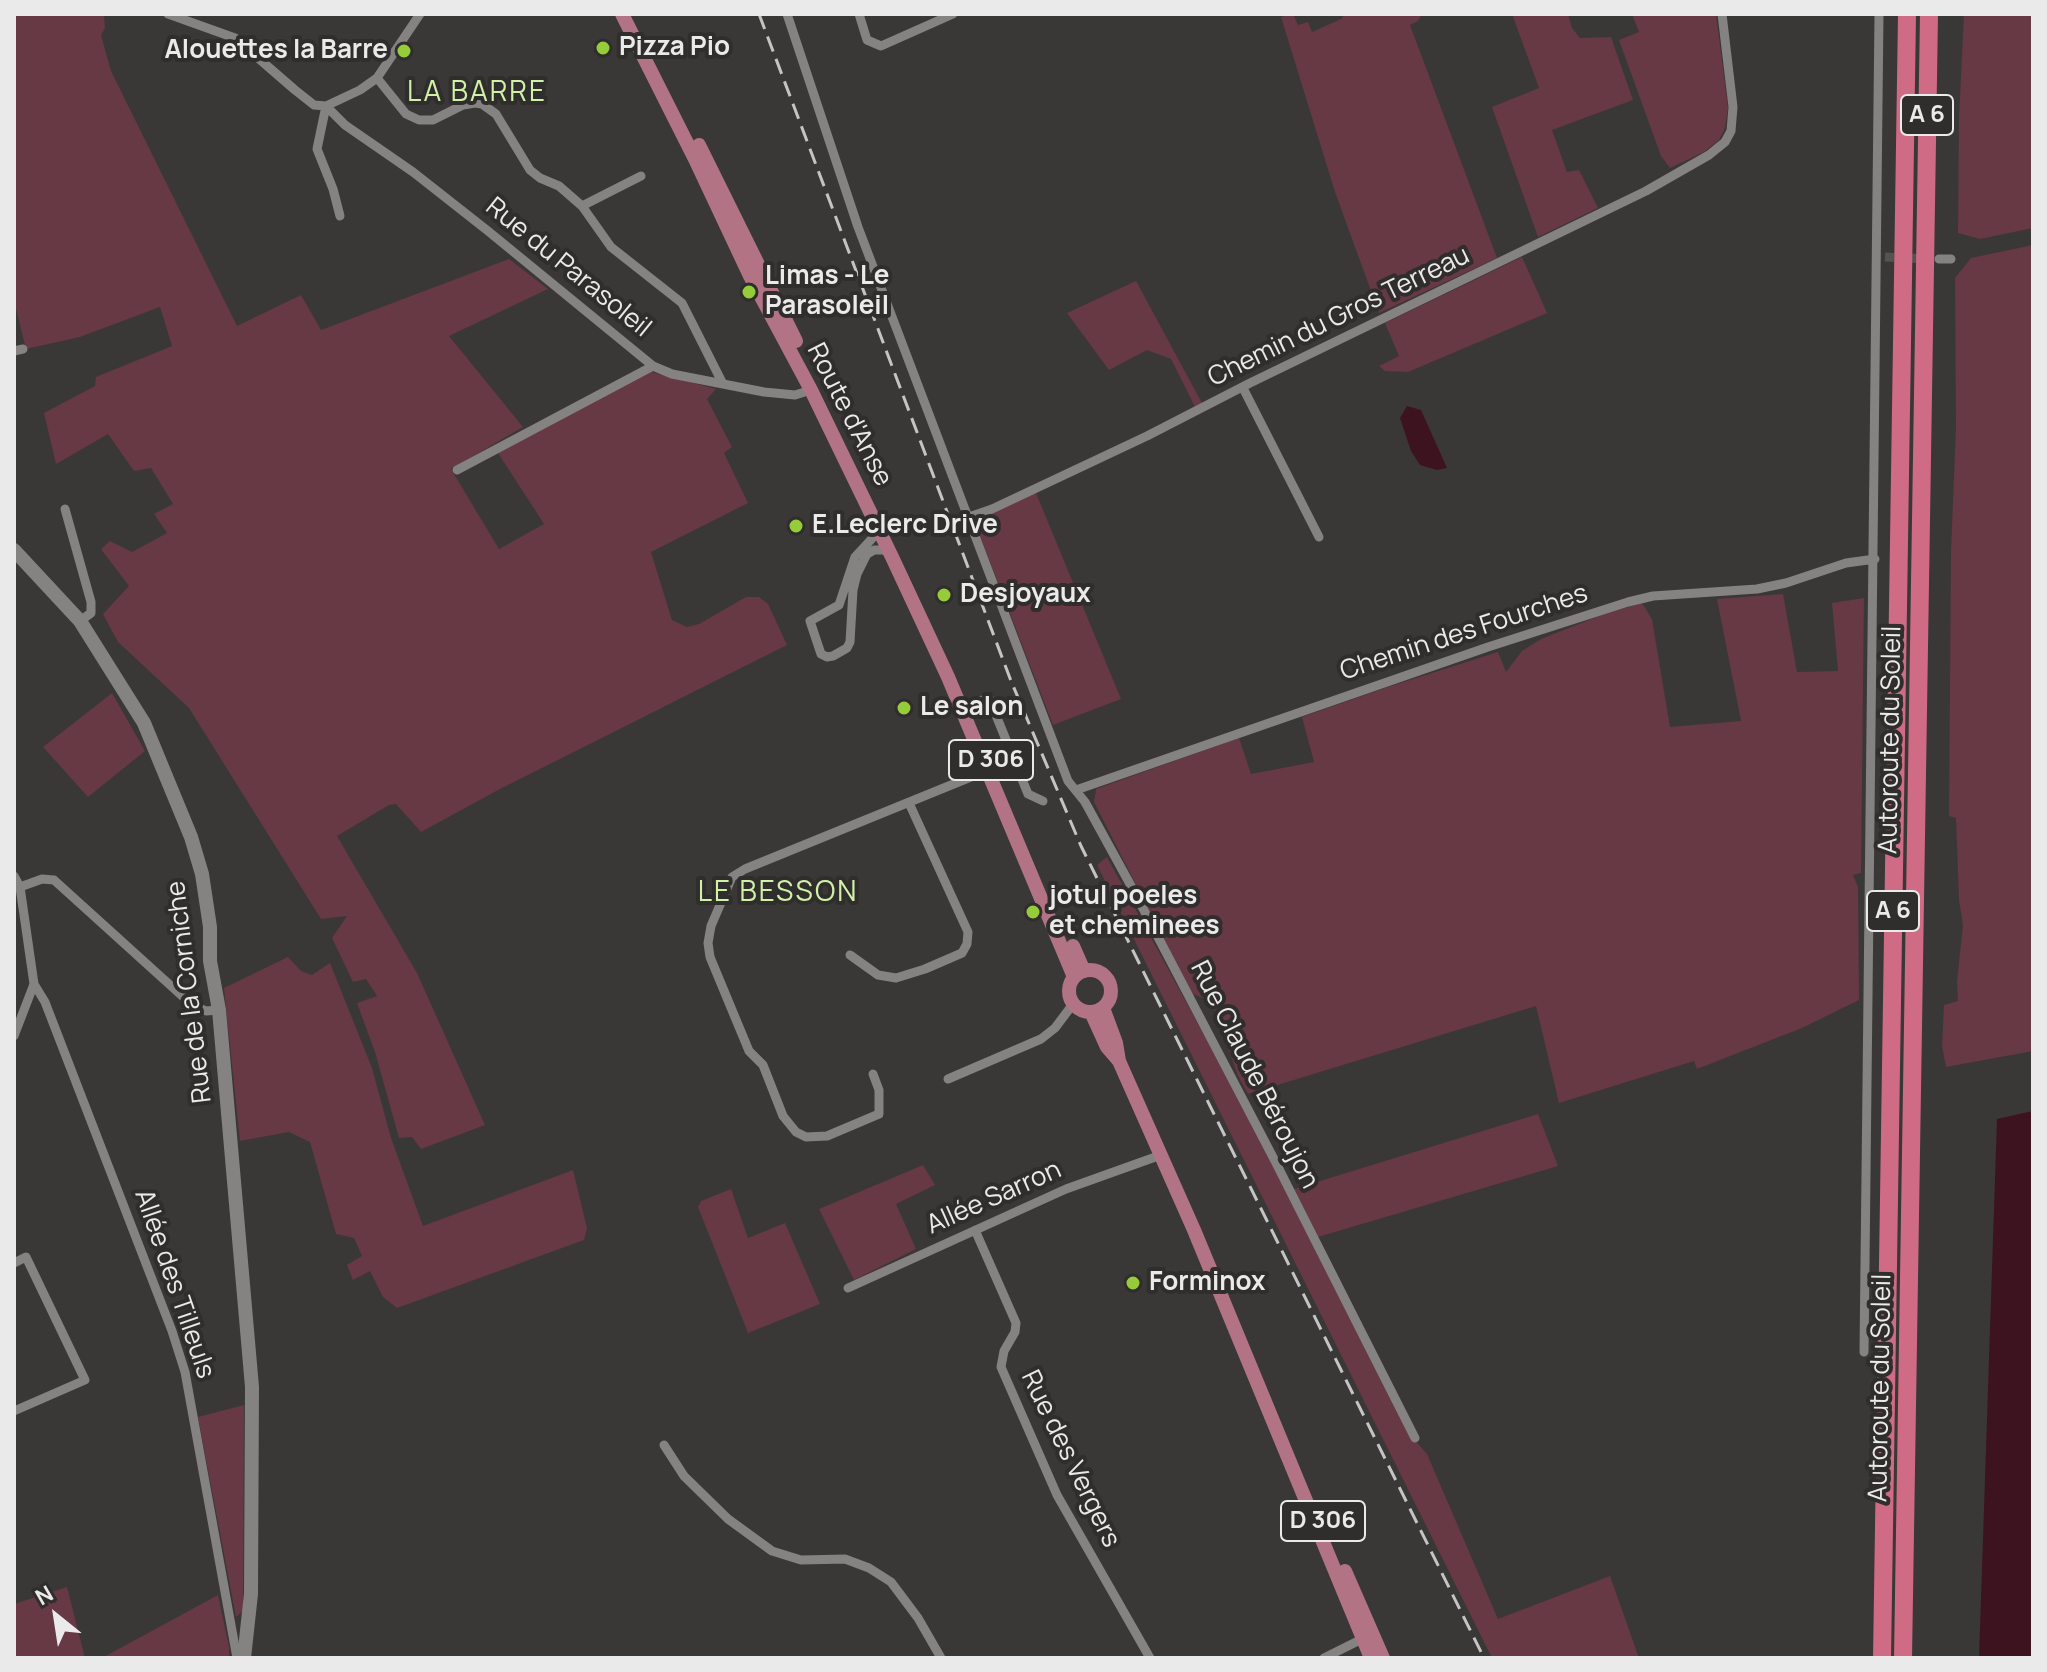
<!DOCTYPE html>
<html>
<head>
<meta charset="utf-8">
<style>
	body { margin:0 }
	#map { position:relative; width:2047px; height:1672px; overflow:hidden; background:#3a3737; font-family:Manrope,sans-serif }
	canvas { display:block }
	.frame { position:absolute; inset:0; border:16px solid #ebeaea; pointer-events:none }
	.north { position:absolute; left:16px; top:1576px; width:80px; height:80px; -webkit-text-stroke:6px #302d2d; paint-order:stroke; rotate:330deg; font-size:22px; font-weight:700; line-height:32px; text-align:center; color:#ebeaea }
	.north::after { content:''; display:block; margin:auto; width:28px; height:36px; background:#ebeaea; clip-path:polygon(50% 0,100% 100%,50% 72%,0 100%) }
</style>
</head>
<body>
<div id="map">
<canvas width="2047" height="1672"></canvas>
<div class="frame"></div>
<div class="north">N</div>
</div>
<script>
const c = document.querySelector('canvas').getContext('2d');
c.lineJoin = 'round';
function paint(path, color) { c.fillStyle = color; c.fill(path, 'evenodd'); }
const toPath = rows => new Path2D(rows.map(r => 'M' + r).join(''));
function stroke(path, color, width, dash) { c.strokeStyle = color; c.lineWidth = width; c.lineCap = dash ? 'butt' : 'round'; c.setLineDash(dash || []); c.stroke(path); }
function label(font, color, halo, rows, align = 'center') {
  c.font = font + ' Manrope,sans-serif'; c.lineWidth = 8; c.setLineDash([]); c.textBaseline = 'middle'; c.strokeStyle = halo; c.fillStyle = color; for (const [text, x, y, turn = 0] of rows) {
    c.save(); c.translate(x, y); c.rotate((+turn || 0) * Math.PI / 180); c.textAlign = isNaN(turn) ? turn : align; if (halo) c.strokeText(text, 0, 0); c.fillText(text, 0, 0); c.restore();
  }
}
paint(toPath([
	[14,14,104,14,105,28,101,35,111,71,237,326,301,295,321,330,509,259,548,289,449,336,523,427,451,469,499,549,544,524,498,453,648,371,716,389,707,399,732,447,724,453,748,503,651,552,672,620,687,627,699,624,746,597,759,597,768,604,787,645,500,789,421,832,396,804,389,805,337,836,417,973,485,1125,421,1149,412,1137,399,1138,375,1052,357,1003,377,996,366,979,353,982,332,938,347,916,321,919,189,708,118,642,103,614,129,586,101,549,110,541,132,552,167,533,154,514,173,504,151,468,134,471,108,434,56,464,44,413,95,386,96,377,172,346,160,307,80,337,26,349,14,301],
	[1293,14,1298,25,1308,22,1312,32,1341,19,1345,14,1422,14,1418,21,1410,25,1497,258,1379,313,1335,192,1281,17],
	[1512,14,1568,14,1572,28,1580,38,1611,37,1633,100,1552,130,1567,172,1579,170,1598,208,1538,237,1492,107,1539,88],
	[1632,14,1716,14,1728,108,1725,128,1719,140,1704,152,1670,168,1661,156,1619,40,1639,32],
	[1964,14,2033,14,2033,228,1980,239,1958,233,1959,117],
	[2033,245,2033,1051,1946,1067,1942,1046,1944,1005,1958,1001,1957,981,1963,925,1959,900,1956,818,1949,816,1951,551,1956,427,1955,278,1971,258],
	[1522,257,1547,313,1408,372,1385,371,1379,366,1399,356,1385,323],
	[1136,281,1202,403,1195,407,1171,359,1147,350,1109,370,1067,313],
	[1036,493,1121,699,1053,725,974,520],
	[1783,594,1797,672,1838,671,1832,603,1864,598,1861,873,1853,875,1858,887,1859,1000,1802,1028,1697,1069,1694,1061,1559,1103,1536,1006,1248,1094,1238,1076,1213,1006,1210,1001,1191,993,1094,802,1096,789,1239,738,1251,774,1314,762,1302,717,1388,687,1498,652,1506,672,1522,651,1541,639,1604,614,1642,603,1652,619,1670,727,1741,721,1717,599],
	[112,693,145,751,88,797,43,747],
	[1107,857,1244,1108,1413,1438,1427,1454,1498,1619,1610,1576,1639,1658,1492,1658,1097,865],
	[288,957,301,971,312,975,330,963,372,1068,391,1138,423,1226,573,1170,587,1228,584,1240,397,1308,383,1297,370,1271,353,1280,347,1265,362,1256,354,1238,336,1234,310,1142,289,1132,240,1141,224,988],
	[1538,1114,1558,1166,1318,1237,1294,1189],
	[923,1165,935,1185,896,1204,916,1249,854,1280,819,1209],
	[731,1189,748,1238,785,1223,820,1304,748,1333,698,1207,701,1201],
	[244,1405,243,1611,236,1617,198,1417],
	[67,1587,85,1658,14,1658,14,1604],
	[218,1595,229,1647,229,1658,102,1658]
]), '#663944');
paint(toPath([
	[1407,406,1421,410,1447,468,1437,470,1420,465,1411,451,1400,418],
	[2033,1111,2033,1658,1979,1658,1997,1119]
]), '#3e1320');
stroke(toPath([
	[1885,257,1926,259]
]), '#555252', 9, [9, 4.5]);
stroke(toPath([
	[168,14,235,38,295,90,314,105,326,106,360,90,377,78,420,14],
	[787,14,858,227,1068,781,1085,802,1136,895,1275,1161,1415,1438],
	[859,14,867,40,881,46,953,14],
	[377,78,406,114,419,120,433,120,463,105,475,103,482,104,496,114,530,170,540,178,559,186,582,206,611,247,682,303,723,384],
	[326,106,345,125,413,172,488,231,653,366,672,374,764,392,795,395,811,390],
	[326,106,317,149,333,189,340,216],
	[582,206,641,176],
	[1939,259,1951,259],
	[14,351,23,349],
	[1243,388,1319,537],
	[457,470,653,366],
	[65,509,91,602,91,613,80,621],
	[966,518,992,509,1147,436,1250,383,1646,191,1709,155,1725,142,1731,131,1733,107,1722,14],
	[879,531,855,557,839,605,810,621,821,654,827,657,833,656,847,648,850,642,853,590,857,574,867,554,874,550,884,550,891,555],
	[966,705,989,698,1028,794,1043,801],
	[1076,790,1488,647,1628,602,1653,596,1757,589,1786,583,1846,563,1875,559],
	[14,876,20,887,34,984,14,1036],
	[20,887,42,879,54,880,191,1004,206,1011,219,1010],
	[850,955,878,975,896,978,925,969,962,953,967,944,968,932,909,803],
	[34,984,45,1002,172,1331,185,1372,237,1658],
	[873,1074,879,1090,879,1114,827,1136,806,1137,796,1132,783,1116,763,1065,749,1051,710,957,708,943,711,926,732,877,745,869,988,770],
	[948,1079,1041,1039,1055,1028,1073,1004],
	[975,1230,1016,1323,1015,1332,1004,1351,1001,1367,1057,1495,1150,1658],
	[14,1263,26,1257,85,1380,14,1411],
	[848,1288,1066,1189,1161,1155],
	[1864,1352,1879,14],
	[664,1445,684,1476,728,1519,772,1551,801,1560,845,1559,869,1568,891,1582,918,1618,941,1658],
	[1324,1658,1362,1639]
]), '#858282', 9);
stroke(toPath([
	[14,550,80,621,144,723,191,837,202,874,210,927,210,961,219,1010,252,1387,251,1594,244,1658]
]), '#858282', 14);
stroke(toPath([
	[622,14,695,159,750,276,811,390,892,557,948,677,1074,977],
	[699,145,796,341],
	[1073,946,1084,971],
	'1069 991a21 21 0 1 1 42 0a21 21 0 1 1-42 0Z',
	[1103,1008,1116,1043,1119,1061],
	[1091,1012,1107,1047,1119,1061,1194,1230,1371,1658],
	[1345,1571,1383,1658]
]), '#b27484', 14);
stroke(toPath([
	[1882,1658,1907,14],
	[1903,1658,1929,14]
]), '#d06b85', 18);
stroke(toPath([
	[759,14,1011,681,1081,846,1484,1658]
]), '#c5c4c4', 3, [16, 8]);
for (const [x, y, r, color] of [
	[603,48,8,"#96cc3a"],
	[404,51,8,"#96cc3a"],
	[749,292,8,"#96cc3a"],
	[796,526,8,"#96cc3a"],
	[944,595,8,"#96cc3a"],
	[904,708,8,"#96cc3a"],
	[1033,912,8,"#96cc3a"],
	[1133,1283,8,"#96cc3a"]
]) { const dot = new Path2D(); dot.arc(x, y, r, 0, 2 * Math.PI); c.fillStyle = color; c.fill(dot); stroke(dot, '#302d2d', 3); }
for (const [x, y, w] of [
	[1927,115,52],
	[991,760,84],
	[1893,911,52],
	[1323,1521,84]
]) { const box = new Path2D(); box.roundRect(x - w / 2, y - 20, w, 40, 6); c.fillStyle = '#302d2d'; c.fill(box); stroke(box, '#ebeaea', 2); }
label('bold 24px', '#ebeaea', null, [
	["A 6",1927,115],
	["D 306",991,760],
	["A 6",1893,911],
	["D 306",1323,1521]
]);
label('bold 26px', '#ebeaea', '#302d2d', [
	["Pizza Pio",619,48],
	["Alouettes la Barre",388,51,"right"],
	["Limas - Le",765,277],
	["Parasoleil",765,307],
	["E.Leclerc Drive",812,526],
	["Desjoyaux",960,595],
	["Le salon",920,708],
	["jotul poeles",1049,897],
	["et cheminees",1049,927],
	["Forminox",1149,1283]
], 'left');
label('26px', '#ebeaea', '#302d2d', [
	["Rue du Parasoleil",568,268,39],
	["Chemin du Gros Terreau",1339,317,-26],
	["Route d'Anse",849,415,63],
	["Chemin des Fourches",1464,633,-18],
	["Autoroute du Soleil",1891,740,-89],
	["Rue de la Corniche",190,992,-97],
	["Rue Claude Béroujon",1254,1075,63],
	["Allée Sarron",994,1198,-24],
	["Allée des Tilleuls",174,1284,71],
	["Autoroute du Soleil",1881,1388,-89],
	["Rue des Vergers",1070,1459,64]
]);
c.letterSpacing = '2px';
label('28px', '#d1f1a9', '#302d2d', [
	["LA BARRE",477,93],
	["LE BESSON",778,893]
]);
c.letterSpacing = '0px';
</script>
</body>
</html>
